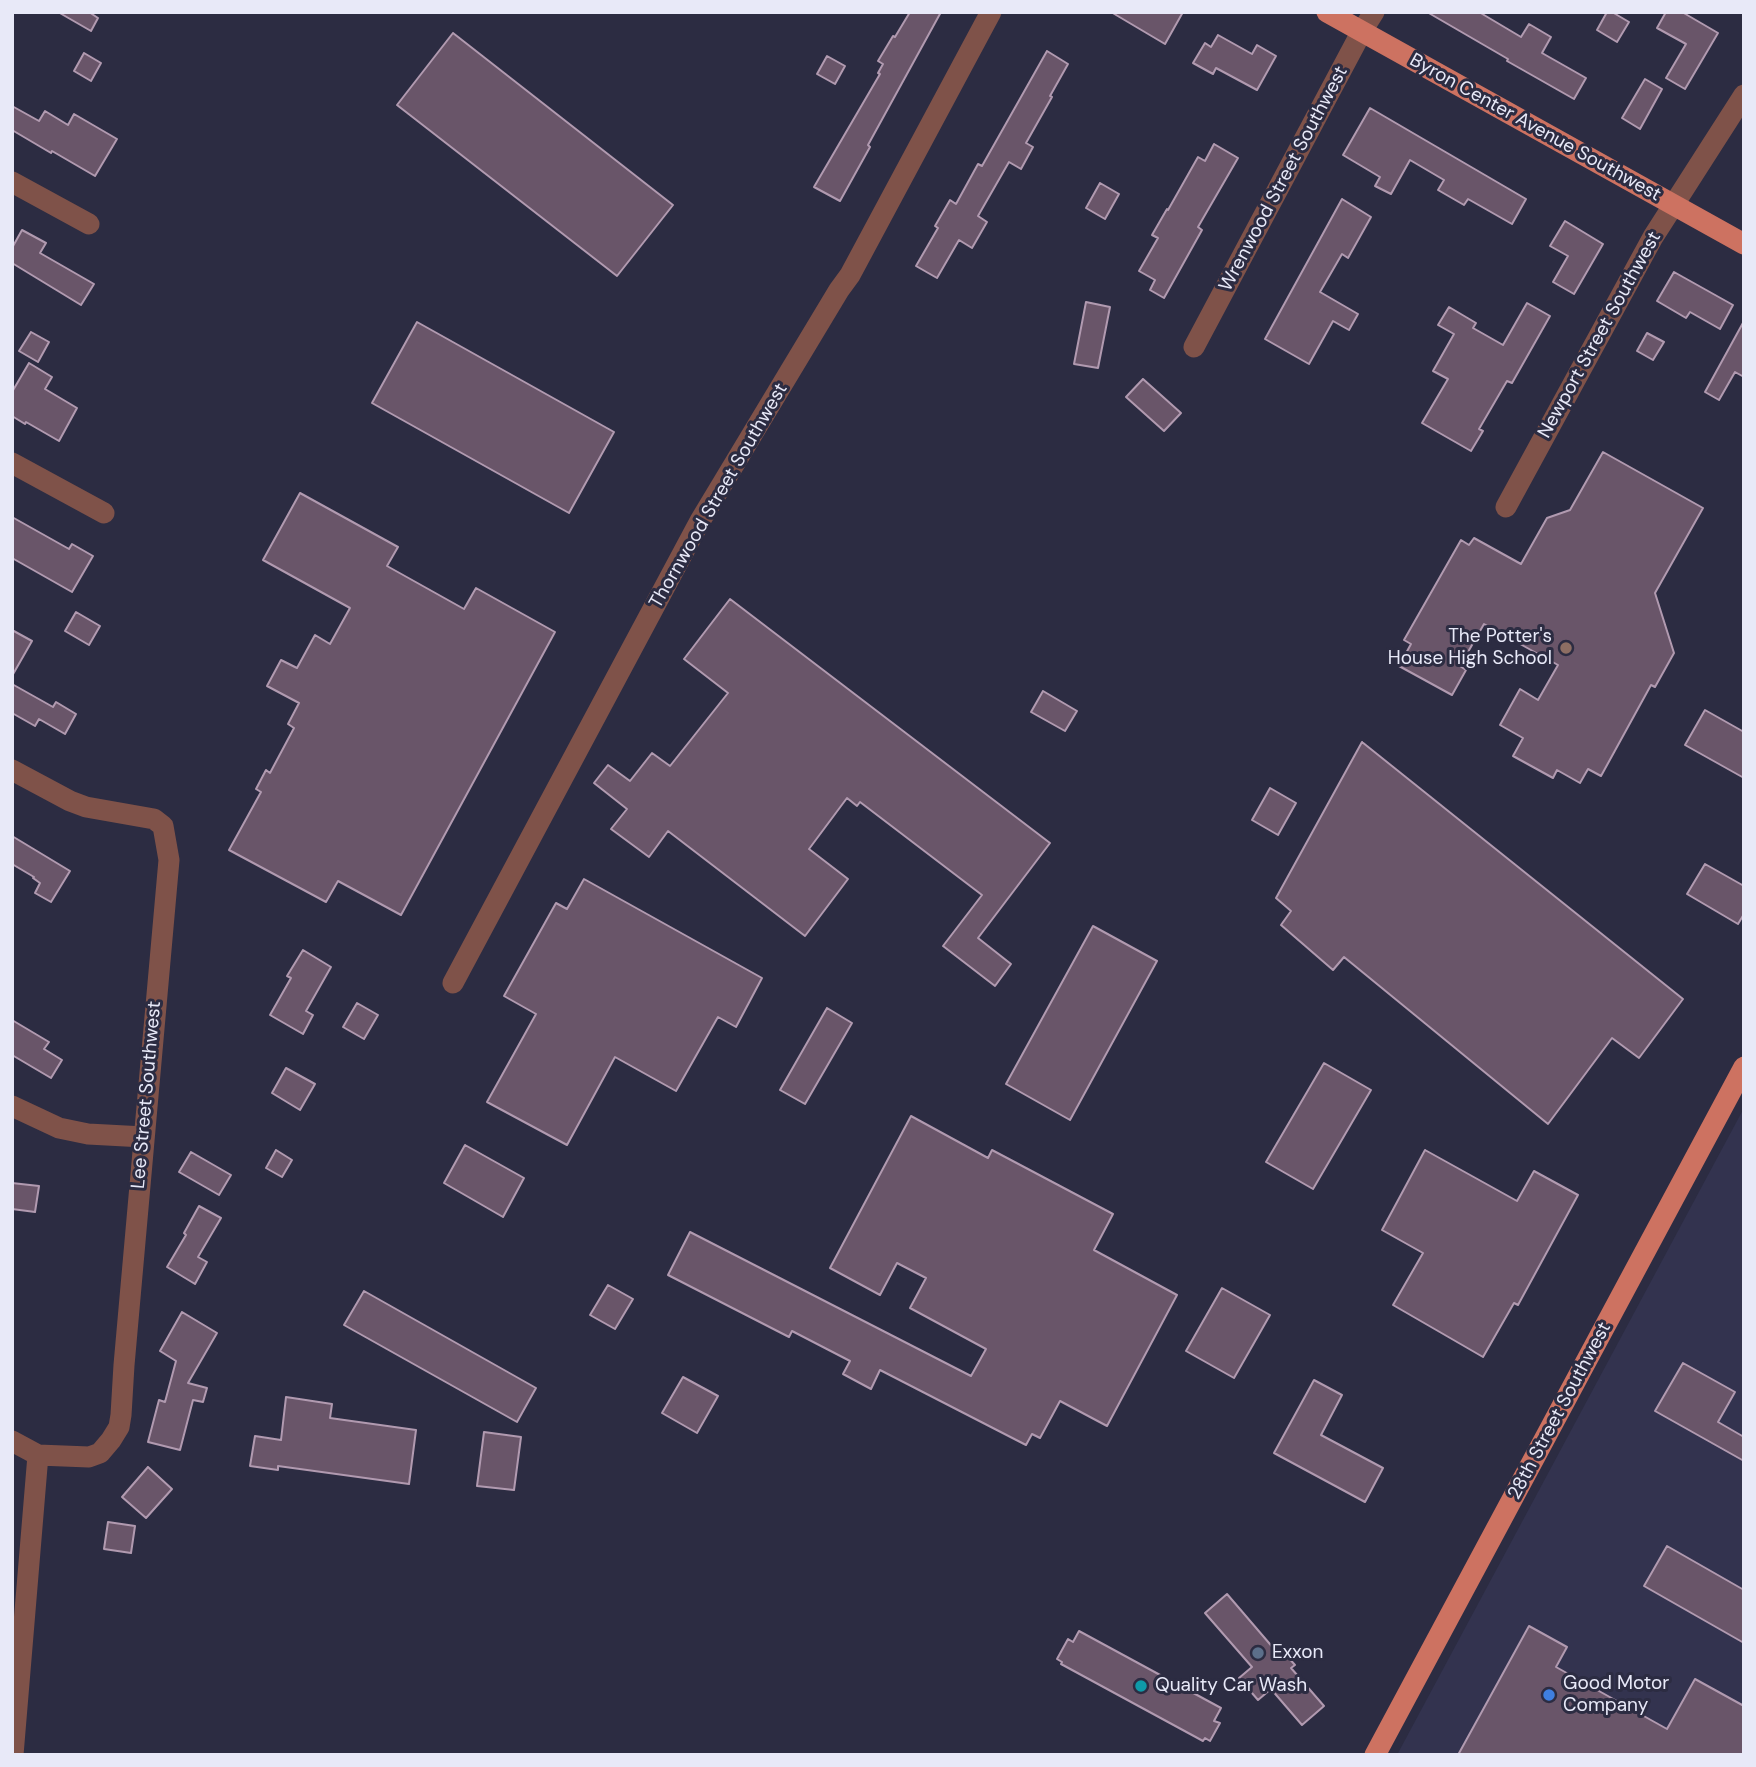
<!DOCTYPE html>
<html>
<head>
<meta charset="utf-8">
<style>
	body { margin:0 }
	#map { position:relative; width:1756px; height:1767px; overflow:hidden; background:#2c2c42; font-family:"DM Sans",sans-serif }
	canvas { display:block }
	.frame { position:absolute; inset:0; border:14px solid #e8e9f8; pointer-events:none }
</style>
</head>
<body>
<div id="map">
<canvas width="1756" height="1767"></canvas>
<div class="frame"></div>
</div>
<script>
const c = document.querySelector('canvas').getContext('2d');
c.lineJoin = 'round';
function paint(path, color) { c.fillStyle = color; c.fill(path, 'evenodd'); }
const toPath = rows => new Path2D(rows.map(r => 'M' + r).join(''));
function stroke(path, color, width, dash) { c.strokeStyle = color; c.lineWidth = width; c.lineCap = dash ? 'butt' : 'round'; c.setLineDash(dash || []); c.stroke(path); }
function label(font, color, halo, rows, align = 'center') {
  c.font = font + ' "DM Sans",sans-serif'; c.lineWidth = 6; c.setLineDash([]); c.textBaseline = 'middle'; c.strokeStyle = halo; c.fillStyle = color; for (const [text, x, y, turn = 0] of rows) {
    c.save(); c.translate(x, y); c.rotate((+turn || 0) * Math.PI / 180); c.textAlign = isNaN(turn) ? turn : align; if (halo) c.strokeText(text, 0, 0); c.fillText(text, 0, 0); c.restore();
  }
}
paint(toPath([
	[1744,1108,1744,1755,1397,1755]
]), '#33334f');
const building = toPath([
	[58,12,89,12,98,18,91,31,58,12],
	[910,12,941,12,868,145,870,147,840,201,814,187,880,74,878,73,883,64,878,61,893,36,895,37,910,12],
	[1111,12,1183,12,1165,44,1111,12],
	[1427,12,1479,12,1521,37,1529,24,1551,37,1542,53,1586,78,1574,99,1507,61,1508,59,1427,12],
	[1607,12,1612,12,1629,22,1617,42,1597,30,1607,12],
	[1666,12,1682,12,1718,33,1685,89,1666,78,1686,44,1657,28,1666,12],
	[453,33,673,205,617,276,397,105,453,33],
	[1218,35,1252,54,1257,45,1276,56,1257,90,1216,68,1213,74,1193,63,1205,43,1211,47,1218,35],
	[1047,51,1068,64,1050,96,1052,97,1026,143,1033,147,1021,169,1009,162,978,216,987,222,972,248,959,240,937,278,916,266,938,228,935,226,950,200,956,204,978,164,982,166,1047,51],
	[84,53,101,63,91,81,74,71,84,53],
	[827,56,845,66,835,84,817,74,827,56],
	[1645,79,1662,89,1640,129,1622,118,1645,79],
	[12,106,39,121,45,111,68,125,74,114,117,139,95,176,52,151,51,153,12,130,12,106],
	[1370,108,1526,199,1512,224,1468,199,1464,205,1438,190,1444,180,1410,160,1391,194,1375,186,1380,177,1343,155,1370,108],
	[1214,144,1238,158,1198,227,1202,230,1164,298,1150,290,1155,280,1139,271,1158,238,1152,235,1167,209,1168,210,1198,157,1205,161,1214,144],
	[1100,183,1119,194,1105,219,1086,208,1100,183],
	[1342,199,1371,217,1348,258,1342,254,1320,292,1358,314,1349,330,1333,321,1309,364,1265,339,1342,199],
	[1565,221,1603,244,1574,294,1553,282,1568,256,1550,246,1565,221],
	[22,230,46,243,40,253,94,284,81,305,12,263,12,248,22,230],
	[1674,272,1733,305,1720,329,1690,312,1686,318,1657,301,1674,272],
	[1086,302,1110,307,1098,368,1074,364,1086,302],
	[1527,303,1550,316,1512,383,1507,381,1479,429,1483,431,1471,451,1422,423,1448,379,1433,371,1454,334,1438,325,1449,307,1476,323,1473,328,1503,345,1527,303],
	[1744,321,1744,377,1735,372,1719,400,1705,392,1744,321],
	[417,322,614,432,569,513,372,403,417,322],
	[31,332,49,342,38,362,19,351,31,332],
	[1647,333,1664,342,1653,360,1637,351,1647,333],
	[29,363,52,377,45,389,77,408,59,441,26,422,25,424,12,416,12,392,29,363],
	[1143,379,1181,413,1164,431,1126,397,1143,379],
	[1603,452,1703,508,1655,593,1674,653,1655,687,1651,685,1601,776,1588,769,1580,783,1557,770,1553,778,1513,756,1523,738,1500,725,1520,689,1538,700,1558,665,1484,624,1460,666,1466,670,1452,695,1399,666,1411,644,1404,640,1461,540,1469,545,1474,538,1521,564,1547,518,1570,510,1603,452],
	[300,493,398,547,387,566,464,609,476,588,555,632,401,915,338,881,326,902,229,850,261,792,256,789,266,770,270,773,294,728,288,724,299,703,267,686,281,660,297,668,315,635,330,644,350,608,263,560,300,493],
	[12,517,69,549,72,544,93,556,72,592,12,558,12,517],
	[730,599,1050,843,978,938,1011,964,995,986,943,946,982,895,860,802,857,806,847,798,809,849,848,879,805,936,668,831,649,857,611,829,627,809,594,783,608,765,630,781,652,753,670,766,728,693,684,659,730,599],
	[76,612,100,626,89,645,65,631,76,612],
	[12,630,32,641,12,676,12,630],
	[12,684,53,707,56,702,76,714,65,734,39,719,35,726,12,713,12,684],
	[1043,691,1077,711,1065,731,1031,712,1043,691],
	[1705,710,1744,732,1744,778,1685,745,1705,710],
	[1362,742,1683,999,1639,1058,1612,1038,1548,1124,1344,957,1333,970,1281,925,1291,911,1276,898,1362,742],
	[1270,788,1296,803,1278,835,1252,820,1270,788],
	[12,836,70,871,51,902,35,893,40,883,33,878,34,877,12,864,12,836],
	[1705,864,1744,886,1744,914,1738,924,1687,894,1705,864],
	[584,879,762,978,736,1027,718,1017,676,1091,615,1057,567,1145,487,1102,536,1014,504,996,556,903,567,909,584,879],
	[1093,926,1157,961,1070,1120,1006,1084,1093,926],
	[303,950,331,967,306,1011,313,1015,303,1034,270,1015,291,978,287,976,303,950],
	[357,1003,378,1015,364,1039,343,1027,357,1003],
	[827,1008,852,1023,805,1104,780,1090,827,1008],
	[12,1020,49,1042,44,1049,62,1060,51,1078,12,1055,12,1020],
	[1324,1063,1371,1090,1313,1189,1266,1162,1324,1063],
	[286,1068,315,1084,300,1110,272,1093,286,1068],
	[911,1116,988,1158,992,1150,1113,1214,1094,1250,1177,1295,1107,1426,1060,1401,1040,1438,1032,1434,1026,1445,880,1370,871,1389,843,1374,850,1361,792,1331,789,1337,668,1275,690,1232,971,1376,986,1349,910,1308,926,1278,897,1263,880,1295,830,1268,911,1116],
	[465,1145,524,1178,503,1217,444,1183,465,1145],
	[276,1150,292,1160,282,1177,266,1168,276,1150],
	[1425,1150,1517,1201,1534,1171,1578,1195,1518,1305,1514,1303,1483,1357,1393,1305,1423,1253,1382,1230,1425,1150],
	[191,1152,231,1175,219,1195,179,1172,191,1152],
	[12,1183,39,1186,35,1212,12,1209,12,1183],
	[199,1206,221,1218,198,1257,207,1262,195,1284,167,1267,186,1235,184,1233,199,1206],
	[608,1285,633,1299,615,1329,590,1315,608,1285],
	[1222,1288,1270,1315,1234,1378,1186,1351,1222,1288],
	[364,1291,536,1388,517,1422,344,1325,364,1291],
	[182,1312,217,1333,188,1383,207,1388,203,1402,193,1400,180,1450,148,1442,159,1400,165,1402,176,1361,160,1351,182,1312],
	[1683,1363,1735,1392,1718,1422,1744,1437,1744,1461,1655,1411,1683,1363],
	[683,1377,718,1396,697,1433,662,1413,683,1377],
	[1314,1380,1342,1395,1321,1435,1383,1468,1365,1502,1274,1453,1314,1380],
	[286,1397,332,1404,330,1418,416,1430,409,1484,278,1466,278,1470,250,1466,255,1436,281,1440,286,1397],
	[484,1432,521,1437,514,1490,477,1486,484,1432],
	[148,1467,172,1489,146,1518,122,1497,148,1467],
	[108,1522,135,1526,131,1553,104,1549,108,1522],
	[1667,1546,1744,1590,1744,1643,1644,1586,1667,1546],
	[1227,1594,1275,1650,1279,1647,1295,1665,1291,1668,1324,1706,1302,1725,1271,1689,1258,1700,1239,1678,1252,1667,1205,1613,1227,1594],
	[1529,1626,1567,1647,1556,1667,1667,1729,1695,1679,1744,1706,1744,1755,1458,1755,1529,1626],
	[1079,1631,1221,1708,1214,1721,1220,1723,1210,1741,1205,1738,1203,1741,1061,1664,1062,1662,1057,1659,1068,1639,1073,1642,1079,1631]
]);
paint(building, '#695569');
stroke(building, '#b19ab0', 2);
stroke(toPath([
	[12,182,89,224],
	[1194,347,1362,31,1374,12],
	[12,463,104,513],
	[1506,507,1653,237,1744,95],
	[12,770,70,801,86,807,154,819,163,826,169,860,124,1365,121,1415,119,1427,111,1440,100,1453,89,1457,38,1455,12,1441],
	[453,983,700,521,839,290,850,275,991,12],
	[12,1106,59,1128,88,1134,144,1137],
	[13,1755,38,1455]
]), '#7f5249', 21);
stroke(toPath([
	[1327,12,1744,244],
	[1375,1755,1744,1067]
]), '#cd7261', 21);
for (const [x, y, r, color] of [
	[1566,648,7,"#8d6e63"],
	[1258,1653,7,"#5c6f8a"],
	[1141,1686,7,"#0f9aa8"],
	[1549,1695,7,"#3f7fe0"]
]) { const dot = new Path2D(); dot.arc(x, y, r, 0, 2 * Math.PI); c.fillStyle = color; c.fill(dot); stroke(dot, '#2c2c42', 2.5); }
label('19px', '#e8e9f8', '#2c2c42', [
	["Byron Center Avenue Southwest",1535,128,29],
	["Wrenwood Street Southwest",1284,179,-62],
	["Newport Street Southwest",1600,335,-61],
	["Thornwood Street Southwest",719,496,-60],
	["Lee Street Southwest",147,1095,-85],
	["28th Street Southwest",1560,1411,-62]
]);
label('19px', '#e8e9f8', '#2c2c42', [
	["The Potter's",1552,637,"right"],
	["House High School",1552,659,"right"],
	["Exxon",1272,1653],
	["Good Motor",1563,1684],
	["Company",1563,1706],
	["Quality Car Wash",1155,1686]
], 'left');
</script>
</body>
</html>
